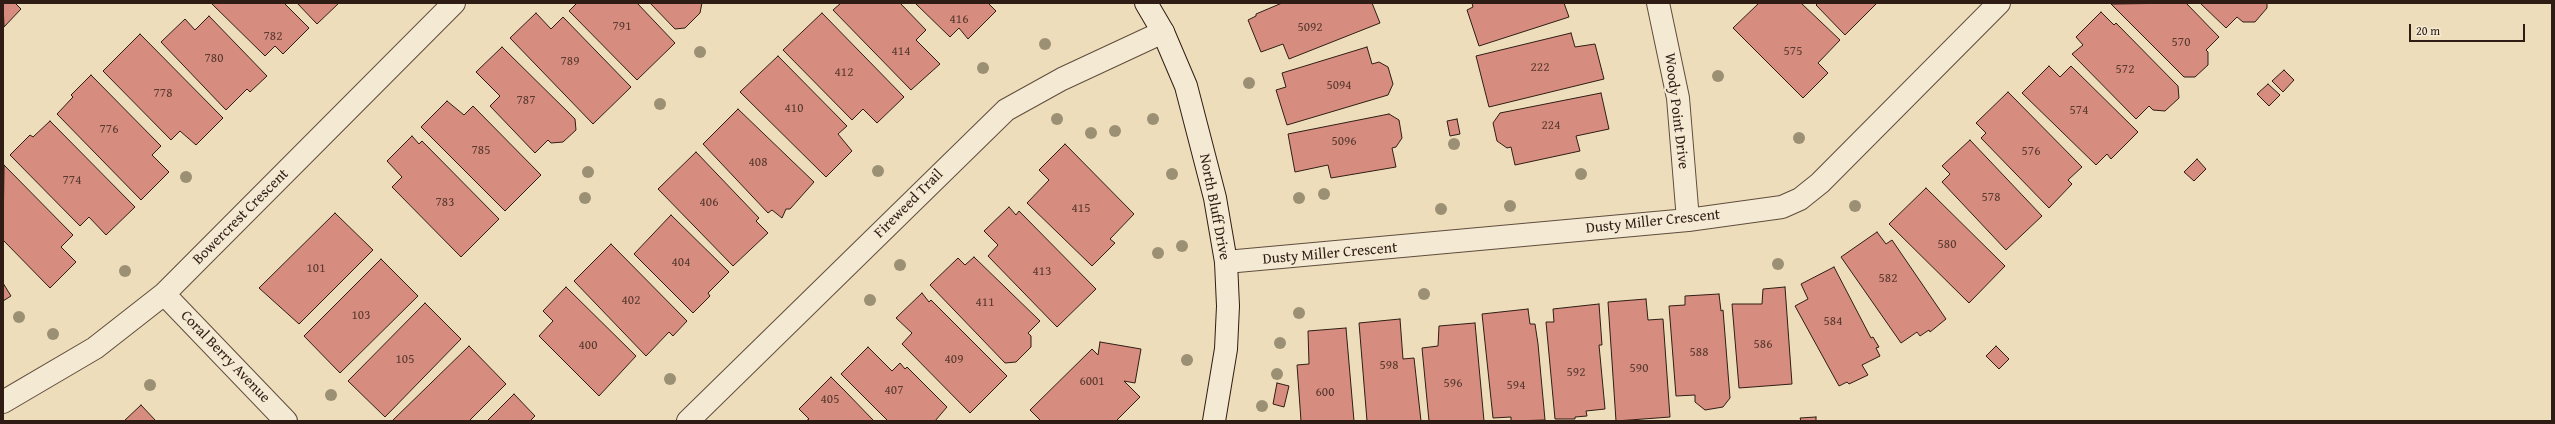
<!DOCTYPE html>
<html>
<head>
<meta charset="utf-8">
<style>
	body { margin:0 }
	#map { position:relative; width:2555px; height:424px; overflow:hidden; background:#eeddba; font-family:"Gentium Book Plus",serif }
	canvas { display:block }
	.frame { position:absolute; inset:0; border:4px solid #2f1d15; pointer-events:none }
	.scale { position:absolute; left:2409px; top:24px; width:116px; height:18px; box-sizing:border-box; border:2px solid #2f1d15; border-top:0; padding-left:5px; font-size:12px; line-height:14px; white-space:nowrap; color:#2f1d15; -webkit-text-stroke:3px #f4e9d2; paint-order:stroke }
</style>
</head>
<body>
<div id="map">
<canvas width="2555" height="424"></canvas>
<div class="frame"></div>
<div class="scale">20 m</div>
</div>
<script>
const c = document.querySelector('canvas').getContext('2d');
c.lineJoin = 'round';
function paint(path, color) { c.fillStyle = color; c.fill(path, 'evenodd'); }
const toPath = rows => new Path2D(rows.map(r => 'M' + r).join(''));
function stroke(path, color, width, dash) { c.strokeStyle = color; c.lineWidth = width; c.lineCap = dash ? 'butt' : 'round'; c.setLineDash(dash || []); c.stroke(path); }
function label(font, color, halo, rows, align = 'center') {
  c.font = font + ' "Gentium Book Plus",serif'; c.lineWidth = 4; c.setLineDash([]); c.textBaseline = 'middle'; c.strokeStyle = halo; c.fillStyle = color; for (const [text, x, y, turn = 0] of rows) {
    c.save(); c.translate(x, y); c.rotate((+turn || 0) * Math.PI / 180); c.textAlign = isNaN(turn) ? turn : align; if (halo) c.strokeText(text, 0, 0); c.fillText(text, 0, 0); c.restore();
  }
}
const building = toPath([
	[3,3,15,3,21,9,4,27,3,3],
	[211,3,284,3,309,28,283,54,275,46,265,56,211,3],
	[297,3,339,3,317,24,297,3],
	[577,3,637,3,675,43,637,80,569,11,577,3],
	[650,3,702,3,700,13,685,28,675,29,650,3],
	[841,3,900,3,926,30,916,40,940,64,911,90,833,10,841,3],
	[915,3,988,3,996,11,968,39,959,28,950,37,915,3],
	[1282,3,1372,3,1380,23,1289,59,1283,44,1261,52,1248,20,1256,16,1256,14,1282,3],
	[1472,3,1564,3,1569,17,1479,46,1467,10,1473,7,1472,3],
	[1757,3,1801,3,1840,40,1818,63,1828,73,1803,98,1733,28,1758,4,1757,3],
	[1818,3,1877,3,1845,35,1816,5,1818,3],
	[2186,3,2219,37,2206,50,2208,52,2208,65,2195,77,2184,77,2111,4,2186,3],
	[2200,3,2267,3,2267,8,2255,22,2243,22,2237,17,2226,28,2200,3],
	[2101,12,2114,25,2116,23,2178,86,2179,98,2165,111,2153,110,2149,106,2136,119,2072,54,2083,45,2076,37,2101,12],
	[536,13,551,29,563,17,631,87,593,124,510,38,536,13],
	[822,13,904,97,877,123,863,109,852,120,783,50,822,13],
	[209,16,267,76,250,92,247,89,226,110,161,42,185,19,195,30,209,16],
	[1571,33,1575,47,1595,44,1604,79,1489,107,1476,56,1571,33],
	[140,34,223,118,196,145,180,131,171,140,103,71,140,34],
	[502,47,575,119,576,130,563,142,551,143,548,140,535,153,490,106,500,96,476,72,502,47],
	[1367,47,1372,64,1379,62,1388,67,1393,84,1388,95,1287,125,1276,90,1286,87,1282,73,1367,47],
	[778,56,847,126,838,134,852,151,826,177,740,92,778,56],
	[2049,66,2060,77,2071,66,2138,132,2111,159,2107,154,2096,165,2022,93,2049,66],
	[2284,70,2294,80,2283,92,2272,81,2284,70],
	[91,75,161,146,152,155,169,172,141,200,57,114,73,97,71,95,91,75],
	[2268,84,2280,95,2269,106,2257,94,2268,84],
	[2008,92,2082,167,2068,180,2072,184,2049,208,1981,138,1986,133,1976,123,2008,92],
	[1601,93,1609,129,1576,136,1580,151,1515,165,1511,147,1507,148,1497,141,1493,123,1500,113,1601,93],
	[447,101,464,115,473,106,541,175,505,211,421,127,447,101],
	[738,109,814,182,790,209,786,209,782,218,772,210,768,213,703,144,738,109],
	[1389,114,1399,120,1402,138,1396,147,1392,148,1396,167,1331,178,1328,165,1295,172,1288,134,1389,114],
	[1457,119,1460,134,1450,136,1447,121,1457,119],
	[50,121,135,207,106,235,89,217,80,226,10,155,30,135,33,137,50,121],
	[412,136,419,144,422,141,499,219,461,257,392,187,402,177,387,161,412,136],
	[1970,140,2042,216,2006,250,1942,182,1950,174,1942,166,1970,140],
	[1065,144,1134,214,1110,239,1115,243,1092,266,1027,203,1049,180,1039,170,1065,144],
	[696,152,759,218,756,221,768,233,733,266,658,189,696,152],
	[2197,159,2206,169,2194,181,2184,172,2197,159],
	[4,165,73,235,61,247,76,262,50,288,3,240,4,165],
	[1926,188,2005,266,1969,303,1889,224,1926,188],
	[1009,207,1016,215,1019,211,1096,289,1057,327,988,256,998,245,984,231,1009,207],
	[335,213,373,250,299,324,259,288,335,213],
	[671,215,729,272,708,293,710,296,693,313,634,254,671,215],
	[1877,232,1886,244,1892,240,1946,319,1930,332,1929,330,1920,336,1917,332,1901,343,1841,257,1877,232],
	[611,244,687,321,673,336,669,332,646,356,574,281,611,244],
	[974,257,1040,321,1028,333,1031,336,1031,347,1016,362,1005,363,930,285,958,258,965,265,974,257],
	[381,259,418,296,340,373,304,336,381,259],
	[1834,267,1871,338,1873,337,1879,347,1876,348,1880,356,1862,365,1868,375,1849,384,1847,382,1839,386,1795,306,1808,299,1801,284,1834,267],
	[3,283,11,296,3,301,3,283],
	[566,287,636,356,599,396,539,336,553,321,543,311,566,287],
	[1785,287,1792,384,1739,388,1732,304,1762,304,1763,289,1785,287],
	[922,293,929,302,931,300,1007,376,970,413,902,344,912,333,896,318,922,293],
	[1719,294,1721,311,1723,310,1730,398,1723,407,1705,410,1695,402,1695,395,1676,396,1669,306,1685,305,1685,296,1719,294],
	[1646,299,1648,320,1663,319,1670,417,1616,421,1608,302,1646,299],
	[425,303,461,339,385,417,348,381,425,303],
	[1599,304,1602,345,1599,345,1605,409,1586,411,1587,416,1575,417,1575,419,1555,419,1546,322,1554,322,1553,309,1599,304],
	[1528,309,1530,324,1535,324,1538,344,1545,420,1511,421,1511,417,1493,418,1482,314,1528,309],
	[1400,319,1403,359,1414,358,1421,421,1367,421,1359,323,1400,319],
	[1475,323,1484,421,1429,421,1422,348,1438,346,1439,326,1475,323],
	[1346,328,1354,421,1301,421,1297,365,1309,364,1308,331,1346,328],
	[1100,342,1141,349,1135,383,1124,381,1140,397,1116,421,1041,421,1030,410,1092,349,1098,355,1100,342],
	[469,346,506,384,469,421,392,421,469,346],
	[1996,346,2009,359,1999,369,1986,356,1996,346],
	[868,347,892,371,900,363,905,369,907,367,947,407,935,421,888,421,841,374,868,347],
	[831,377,845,391,874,421,806,421,809,419,799,409,831,377],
	[1277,383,1289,386,1284,407,1273,404,1277,383],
	[514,394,535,416,530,421,487,421,514,394],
	[141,405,156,421,124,421,141,405],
	[1816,417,1816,421,1801,421,1800,418,1816,417]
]);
paint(building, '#d68c7e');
stroke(building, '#2f1d15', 1);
const street = toPath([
	[1658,3,1678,98,1688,220],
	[1226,262,1688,220,1782,207,1800,199,1820,183,1999,3],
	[164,294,286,421],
	[3,402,95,348,164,294,454,3],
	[688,421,1006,110,1062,79,1163,32]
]);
const secondary = toPath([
	[1146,3,1163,32,1186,86,1215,198,1226,262,1228,306,1226,349,1214,421]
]);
stroke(street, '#5f4d3e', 24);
stroke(secondary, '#2f1d15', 24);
stroke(street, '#f4e9d2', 22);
stroke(secondary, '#f4e9d2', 22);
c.fillStyle = '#9b8f74';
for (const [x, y] of [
	[1045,44],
	[700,52],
	[983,68],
	[1718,76],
	[1249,83],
	[660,104],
	[1057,119],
	[1153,119],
	[1115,131],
	[1091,133],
	[1799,138],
	[1454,144],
	[878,171],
	[588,172],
	[1172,174],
	[1581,174],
	[186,177],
	[1324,194],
	[585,198],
	[1299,198],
	[1510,206],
	[1855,206],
	[1441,209],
	[1182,246],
	[1158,253],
	[1778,264],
	[900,265],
	[125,271],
	[1424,294],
	[870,300],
	[1299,313],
	[19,317],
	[53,334],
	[1280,343],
	[1187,360],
	[1277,374],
	[670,379],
	[150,385],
	[331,395],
	[1262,406]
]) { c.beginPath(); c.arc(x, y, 6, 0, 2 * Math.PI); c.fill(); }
label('13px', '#59392f', null, [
	["416",959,20],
	["791",622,27],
	["5092",1310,28],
	["782",273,37],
	["570",2181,43],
	["414",901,52],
	["575",1793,52],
	["780",214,59],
	["789",570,62],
	["222",1540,68],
	["572",2125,70],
	["412",844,73],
	["5094",1339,86],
	["778",163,94],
	["787",526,101],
	["410",794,109],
	["574",2079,111],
	["224",1551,126],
	["776",109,130],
	["5096",1344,142],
	["785",481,151],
	["576",2031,152],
	["408",758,163],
	["774",72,181],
	["578",1991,198],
	["783",445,203],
	["406",709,203],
	["415",1081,209],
	["580",1947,245],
	["404",681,263],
	["101",316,269],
	["413",1042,272],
	["582",1888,279],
	["402",631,301],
	["411",985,303],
	["103",361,316],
	["584",1833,322],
	["586",1763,345],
	["400",588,346],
	["588",1699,353],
	["105",405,360],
	["409",954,360],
	["598",1389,366],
	["590",1639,369],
	["592",1576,373],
	["6001",1092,382],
	["596",1453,384],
	["594",1516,386],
	["407",894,391],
	["600",1325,393],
	["405",830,400]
]);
label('15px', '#2f1d15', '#f4e9d2', [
	["Woody Point Drive",1676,111,83],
	["Fireweed Trail",909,204,-45],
	["North Bluff Drive",1214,207,79],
	["Bowercrest Crescent",241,217,-45],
	["Dusty Miller Crescent",1653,222,-6],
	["Dusty Miller Crescent",1330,254,-5],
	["Coral Berry Avenue",225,357,46]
]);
</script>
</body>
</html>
